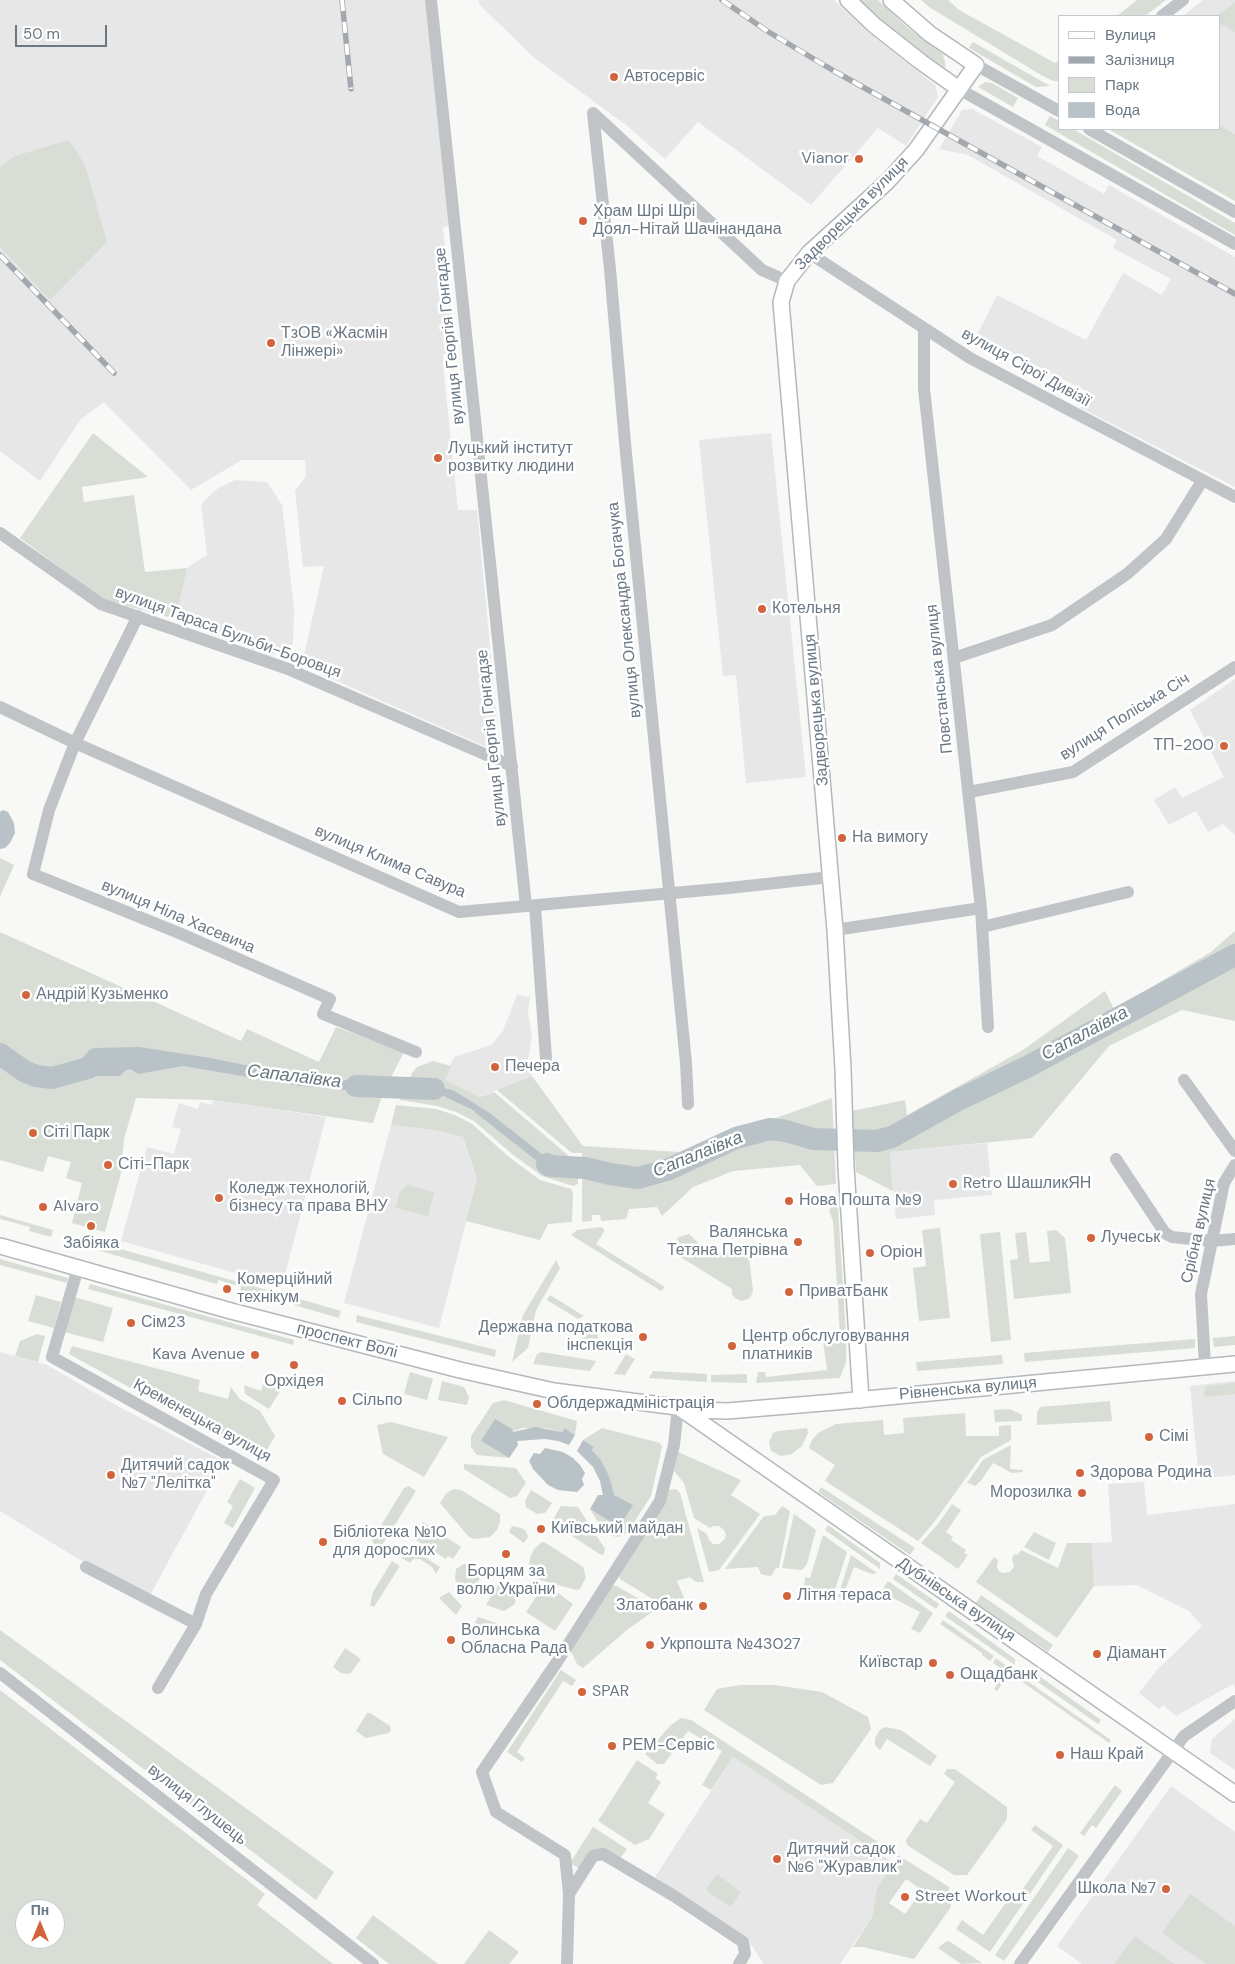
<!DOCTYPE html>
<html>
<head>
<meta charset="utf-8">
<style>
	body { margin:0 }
	#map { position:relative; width:1235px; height:1964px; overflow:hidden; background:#f8f8f6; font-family:"DM Sans",sans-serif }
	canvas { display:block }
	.legend { position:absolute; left:1058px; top:15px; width:162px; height:115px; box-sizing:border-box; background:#fff; border:1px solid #c3c9ce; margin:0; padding:6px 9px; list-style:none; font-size:15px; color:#6a7884 }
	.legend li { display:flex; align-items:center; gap:10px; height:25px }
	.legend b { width:25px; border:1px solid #c3c9ce }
	.north { position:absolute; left:15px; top:1899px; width:50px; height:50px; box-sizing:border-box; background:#fff; border:1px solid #c3c9ce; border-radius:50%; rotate:0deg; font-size:14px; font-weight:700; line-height:20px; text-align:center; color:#6a7884 }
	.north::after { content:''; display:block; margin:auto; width:18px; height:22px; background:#d2643c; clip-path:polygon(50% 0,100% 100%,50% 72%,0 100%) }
	.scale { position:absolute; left:15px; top:25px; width:92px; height:22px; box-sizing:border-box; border:2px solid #6a7884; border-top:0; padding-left:6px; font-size:15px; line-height:18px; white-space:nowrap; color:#6a7884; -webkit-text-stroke:4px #fff; paint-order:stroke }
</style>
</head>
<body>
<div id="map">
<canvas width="1235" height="1964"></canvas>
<ul class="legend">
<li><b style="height:6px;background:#fff"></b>Вулиця</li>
<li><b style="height:6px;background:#a2a8ad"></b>Залізниця</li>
<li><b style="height:14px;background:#d8ddd6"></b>Парк</li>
<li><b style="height:14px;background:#b9c2c6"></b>Вода</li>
</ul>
<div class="north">Пн</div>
<div class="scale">50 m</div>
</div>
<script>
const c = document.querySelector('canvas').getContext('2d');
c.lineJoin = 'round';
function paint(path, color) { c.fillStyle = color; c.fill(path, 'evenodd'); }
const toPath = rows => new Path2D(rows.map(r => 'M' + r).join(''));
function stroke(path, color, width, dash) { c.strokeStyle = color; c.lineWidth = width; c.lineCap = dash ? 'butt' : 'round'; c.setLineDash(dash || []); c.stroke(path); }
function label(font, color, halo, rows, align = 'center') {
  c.font = font + ' "DM Sans",sans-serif'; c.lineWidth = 5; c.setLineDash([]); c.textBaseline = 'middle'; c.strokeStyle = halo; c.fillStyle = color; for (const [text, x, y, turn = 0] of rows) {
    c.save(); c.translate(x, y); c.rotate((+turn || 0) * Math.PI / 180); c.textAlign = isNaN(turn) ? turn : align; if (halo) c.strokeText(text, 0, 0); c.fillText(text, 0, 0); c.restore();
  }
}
paint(toPath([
	[0,0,425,0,449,226,443,227,455,352,443,354,444,373,458,510,477,510,500,753,305,667,304,655,324,566,303,567,295,491,306,476,305,460,242,460,191,490,104,402,80,420,40,481,0,451],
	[478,0,834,0,867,31,935,85,938,97,906,146,878,128,811,205,698,122,665,159,626,125,532,56,480,5],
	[1203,0,1235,0,1235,134,1219,125,1219,16,1183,16],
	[972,109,1042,147,1037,156,1104,194,1109,185,1235,257,1235,487,1081,408,1088,392,977,335,997,295,1086,340,1123,273,1162,295,1171,279,1113,248,1117,240,968,155,939,149,962,110],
	[771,433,806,777,746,783,736,675,723,676,699,440],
	[235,480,267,482,282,505,294,608,293,644,270,656,176,619,187,568,207,555,201,504,217,489],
	[1235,679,1235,835,1223,824,1208,832,1196,811,1169,825,1154,800,1175,787,1182,798,1224,777,1190,710],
	[517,995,530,997,528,1012,532,1037,527,1065,532,1076,480,1097,444,1080,454,1057,491,1045,503,1031],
	[213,1100,326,1117,282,1286,121,1241,147,1147,174,1154,181,1129,172,1127,179,1103,198,1109,200,1102,212,1105],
	[391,1125,434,1130,463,1137,477,1179,439,1328,344,1303],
	[987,1143,992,1195,934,1200,935,1215,896,1219,890,1152],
	[0,1352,47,1365,121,1408,223,1461,149,1597,85,1563,0,1511],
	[1235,1381,1235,1475,1199,1479,1190,1386],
	[1144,1482,1147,1515,1235,1504,1235,1688,1233,1684,1176,1716,1163,1705,1159,1709,1139,1693,1157,1670,1202,1626,1189,1611,1137,1585,1094,1586,1092,1543,1112,1542,1108,1484],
	[1235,1719,1235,1770,1210,1753,1212,1739],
	[733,1757,893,1862,877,1888,872,1917,840,1964,764,1964,746,1937,655,1877],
	[1171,1786,1235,1832,1235,1964,1082,1964,1057,1946]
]), '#e6e7e6');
paint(toPath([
	[860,0,878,0,908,28,943,54,946,68,903,40],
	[921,0,948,0,959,10,1055,63,1059,61,1059,81,1053,81,1041,75,929,7],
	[1137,0,1166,0,1145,16,1117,16],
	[1235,2,1235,32,1219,23,1219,16,1217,16],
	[973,42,1050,86,1036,87,969,48],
	[985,82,992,83,1018,98,1013,107,978,87],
	[1050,116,1059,121,1059,129,1073,129,1235,223,1235,235,1045,125],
	[1219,125,1235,134,1235,201,1108,129,1219,129],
	[69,140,85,165,107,242,50,300,0,247,0,167,15,156],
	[93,433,148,477,82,487,84,502,134,495,145,572,187,568,176,619,104,600,20,538],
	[0,858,14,865,0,897],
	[1235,931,1235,1021,1182,1010,1109,1046,1032,1138,890,1152,893,1191,856,1172,852,1111,905,1100,907,1115,1023,1050,1105,991,1114,1009,1211,952],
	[0,932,241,1041,247,1029,319,1062,336,1027,404,1052,383,1093,373,1123,213,1100,136,1098,124,1139,121,1173,105,1232,72,1223,82,1183,66,1178,71,1162,48,1156,43,1172,0,1160],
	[433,1061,451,1066,445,1080,480,1097,494,1092,570,1157,577,1159,578,1163,560,1163,547,1158,490,1113,453,1090,437,1086,408,1082,412,1073,417,1067],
	[532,1076,583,1146,680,1152,832,1098,836,1184,817,1186,800,1165,733,1171,693,1187,662,1216,657,1207,629,1209,626,1219,601,1221,600,1215,592,1215,592,1221,582,1222,582,1153,572,1153,497,1090],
	[403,1092,427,1092,437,1093,463,1104,486,1119,554,1172,578,1171,578,1184,573,1186,542,1176,512,1154,474,1121,456,1112,437,1106,400,1100],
	[396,1105,436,1109,455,1115,472,1124,509,1157,540,1180,571,1189,573,1193,572,1222,548,1224,540,1240,466,1221,477,1179,463,1137,434,1130,391,1125],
	[407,1185,434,1192,428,1216,396,1208,400,1192],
	[835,1205,838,1208,846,1334,840,1335,833,1221,829,1211,831,1207],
	[0,1215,53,1230,51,1237,29,1231,30,1227,0,1219],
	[601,1227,605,1230,596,1244,665,1287,661,1291,571,1235,577,1230],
	[940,1228,950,1318,919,1321,913,1268,926,1266,922,1230],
	[1056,1230,1065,1238,1071,1293,1014,1299,1010,1260,1018,1259,1015,1233,1026,1232,1030,1263,1050,1261,1047,1231],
	[1000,1232,1011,1340,991,1342,980,1234],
	[689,1234,705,1249,716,1254,741,1252,746,1254,749,1257,753,1291,751,1296,748,1299,741,1301,735,1298,732,1294,732,1289,674,1253,675,1242,679,1237],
	[81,1238,285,1295,283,1302,240,1290,241,1287,218,1280,217,1284,79,1245],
	[0,1259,68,1278,67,1283,0,1265],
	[556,1260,560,1268,536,1310,528,1348,512,1362,523,1315],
	[90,1284,294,1340,293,1345,88,1289],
	[36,1295,61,1302,54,1328,28,1321],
	[550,1295,584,1316,578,1319,547,1300],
	[74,1297,113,1308,103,1342,64,1332],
	[296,1298,341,1311,339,1318,294,1305],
	[357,1315,496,1350,495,1357,356,1322],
	'582 1337a8 8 0 1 1 16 0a8 8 0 1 1-16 0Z',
	[836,1332,836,1335,786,1341,786,1338],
	[37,1334,45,1336,38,1362,15,1356,20,1341],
	[1235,1336,1235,1345,1214,1347,1213,1338],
	[846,1338,846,1362,840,1378,756,1383,758,1372,765,1372,766,1377,827,1370,823,1341],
	[1195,1339,1195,1348,1025,1362,1024,1353],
	[72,1346,200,1380,198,1391,228,1399,231,1387,240,1399,260,1411,275,1436,261,1460,69,1354],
	[542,1352,596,1361,590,1371,533,1364,537,1354],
	[626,1354,635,1359,625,1375,614,1374],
	[1002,1355,1003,1364,917,1371,916,1362],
	[653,1371,707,1374,707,1382,649,1378],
	[410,1372,433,1379,427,1400,404,1394],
	[747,1374,747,1383,711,1382,711,1375],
	[442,1381,464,1387,469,1397,467,1405,438,1400],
	[264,1383,282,1388,269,1409,245,1394,244,1385,261,1391],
	[1235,1383,1235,1394,1205,1397,1204,1392,1208,1386],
	[504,1400,577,1421,575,1435,565,1428,562,1432,546,1428,523,1428,481,1441,509,1458,477,1455,471,1447,471,1436,493,1403],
	[1110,1401,1112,1421,1037,1425,1037,1413,1040,1407],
	[1010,1409,1022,1415,1022,1421,995,1422,994,1410],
	[965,1413,966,1436,999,1436,999,1426,1011,1425,1011,1440,981,1457,935,1521,918,1541,825,1481,835,1465,809,1448,812,1440,818,1433,836,1424,883,1420,884,1435,904,1433,903,1418],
	[391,1422,448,1437,424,1477,383,1454,377,1425],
	[602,1428,660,1443,662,1447,651,1496,627,1533,618,1537,612,1536,603,1530,590,1509,619,1526,611,1482,601,1460,592,1450,594,1447,583,1440],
	[807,1428,808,1433,802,1446,792,1454,781,1456,771,1451,769,1442,773,1433,779,1431],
	[1011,1445,1010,1469,1023,1470,1023,1472,1012,1473,993,1463,980,1482,979,1482,976,1486,967,1483,983,1460],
	[678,1452,741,1480,731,1495,760,1514,719,1570,709,1572,697,1528,707,1534,709,1540,713,1544,719,1544,724,1540,726,1535,724,1530,719,1526,713,1526,710,1528,694,1518,684,1483,674,1471],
	[464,1464,516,1468,526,1483,517,1496,510,1498,464,1469],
	[240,1479,255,1488,233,1528,224,1523,233,1506,227,1502],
	[409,1486,416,1491,381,1547,375,1547,372,1540,404,1488],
	[821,1487,915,1548,910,1555,818,1492],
	[453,1489,461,1490,500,1514,500,1522,497,1530,490,1537,474,1539,469,1537,440,1503,446,1494],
	[676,1489,680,1493,704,1582,696,1582,690,1577,677,1581,684,1598,664,1606,620,1579,618,1575,669,1490],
	[531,1490,552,1503,545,1513,537,1514,526,1507,525,1501],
	[952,1504,961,1510,946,1532,953,1537,951,1540,966,1550,964,1553,968,1555,958,1569,921,1543,938,1524],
	[561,1506,578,1507,605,1549,604,1554,601,1555,555,1525,554,1518],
	[782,1506,790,1511,779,1568,776,1568,772,1575,769,1576,761,1574,758,1567,725,1569,764,1516,775,1515],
	[794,1514,816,1530,807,1564,802,1570,782,1568],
	[423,1522,461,1547,453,1559,448,1556,446,1559,413,1538],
	[828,1525,880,1563,880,1569,825,1530],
	[512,1526,521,1528,526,1531,528,1537,524,1543,509,1532],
	[1034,1532,1056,1543,1049,1560,1024,1547],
	[823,1535,847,1552,833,1596,804,1588,805,1577,810,1578],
	[542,1542,546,1543,583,1567,586,1577,580,1589,576,1590,540,1580,535,1576,529,1566,530,1558,534,1549],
	[1067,1543,1092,1543,1094,1586,1057,1638,976,1582,994,1557,998,1560,997,1567,999,1571,1002,1573,1010,1572,1014,1566,1012,1559,1014,1554,1018,1555,1021,1550,1058,1568],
	[414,1550,440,1567,436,1574,433,1568,420,1559,413,1559,410,1563,402,1558,407,1551],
	[851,1555,877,1573,872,1574,854,1567,842,1598,838,1597],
	[392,1561,400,1566,374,1607,370,1605,373,1592],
	[464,1564,474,1564,485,1570,470,1594,462,1589,455,1579,456,1569],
	[896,1574,939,1604,936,1609,893,1579],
	[501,1580,514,1590,516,1595,515,1604,504,1611,486,1605],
	[888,1581,933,1613,920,1633,911,1629,920,1612,881,1592],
	[611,1586,617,1586,651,1606,653,1610,651,1613,628,1629,583,1668,577,1664,570,1649],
	[543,1590,554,1598,558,1593,573,1604,555,1631,526,1612,538,1594,540,1595],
	[449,1592,462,1606,456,1615,439,1598],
	[981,1595,1053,1645,1048,1652,976,1603],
	[949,1611,1015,1659,1015,1665,945,1616],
	[478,1617,496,1623,495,1634,473,1627],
	[943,1620,994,1656,990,1661,982,1655,982,1653,940,1624],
	[0,1630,334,1872,316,1900,0,1660],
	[345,1648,361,1659,351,1673,347,1674,341,1673,333,1667],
	[996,1658,1012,1670,997,1691,994,1689,1006,1672,993,1663],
	[561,1670,576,1680,572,1686,563,1681,517,1752,525,1758,522,1762,507,1752],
	[1035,1673,1101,1720,1098,1724,1028,1675],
	[1023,1678,1111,1740,1109,1743,1021,1681],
	[740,1685,775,1685,822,1692,868,1717,871,1729,833,1783,821,1785,704,1710,717,1689],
	[0,1690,265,1894,257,1905,333,1964,0,1964],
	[25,1909,55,1909,55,1939,25,1939],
	[367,1713,370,1713,390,1726,391,1730,389,1733,366,1738,356,1731],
	[681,1718,691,1720,884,1846,879,1853,733,1757,711,1790,702,1785,722,1751,688,1731,664,1764,657,1764,645,1754,671,1725],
	[885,1727,901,1730,937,1756,930,1766,887,1739,880,1750,875,1745,875,1738,880,1730],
	[637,1760,658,1774,655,1778,661,1782,648,1803,665,1814,649,1839,635,1845,598,1821],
	[947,1769,955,1769,1007,1807,1007,1819,967,1875,954,1875,907,1845,906,1840,920,1819,927,1823,955,1782,944,1774],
	[1115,1785,1122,1791,1096,1828,1092,1825,1084,1836,1080,1833],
	[1035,1825,1063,1845,990,1952,956,1929,962,1920,983,1935,1012,1894,1017,1897,1053,1846,1031,1830],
	[593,1827,627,1849,619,1860,604,1851,580,1869,570,1863],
	[1068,1848,1079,1856,1004,1961,995,1955],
	[898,1855,949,1887,951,1907,914,1959,863,1947,853,1947,872,1917,877,1888],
	[906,1879,922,1890,905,1914,889,1903],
	[717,1874,741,1892,730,1907,706,1890],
	[1190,1894,1235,1926,1235,1964,1206,1964,1162,1933],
	[373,1915,438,1964,389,1964,356,1938],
	[489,1930,519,1952,509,1964,464,1964],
	[1135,1936,1167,1959,1175,1964,1114,1964],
	[949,1941,982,1963,961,1964,938,1948,945,1942]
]), '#d8ddd6');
paint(toPath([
	[3,810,8,812,14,823,15,833,10,843,5,848,0,849,0,812],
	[139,1047,210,1058,304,1077,388,1084,383,1093,301,1086,183,1066,138,1074,131,1069,126,1070,120,1076,77,1076,58,1080,59,1075,73,1071,89,1050,94,1048],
	[408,1082,437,1086,453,1090,490,1113,547,1158,560,1163,578,1163,578,1171,553,1172,547,1169,471,1109,437,1093,427,1092,403,1092],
	[495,1419,512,1429,513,1432,535,1427,562,1432,565,1428,575,1435,569,1445,558,1441,545,1439,517,1441,518,1445,509,1458,481,1441],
	[583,1440,594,1447,592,1450,601,1460,607,1472,611,1482,614,1495,633,1505,619,1527,590,1509,598,1495,603,1495,600,1481,593,1467,577,1451],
	[545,1448,563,1452,573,1458,580,1465,585,1473,582,1479,584,1485,577,1492,558,1490,548,1485,533,1469,529,1461,534,1453,540,1454]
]), '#b9c2c6');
stroke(toPath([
	[0,1054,24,1071,36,1076,52,1078,88,1068],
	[356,1086,434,1089],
	[547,1164,550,1166,585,1168,610,1174,638,1178,667,1170,736,1138,770,1129,786,1131,813,1139,877,1141,892,1137,958,1100,1027,1067,1235,955]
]), '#b9c2c6', 22);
const major = toPath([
	[848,0,874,25,921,62,959,89],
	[0,1246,231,1311,460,1370,554,1391,700,1410,727,1411,835,1402,1235,1364],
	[861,1400,846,1167,843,1069,835,930,781,302,787,281,809,253,887,182,916,150,976,65,930,34,891,0],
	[680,1408,1235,1794]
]);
stroke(major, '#b4b8bb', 18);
stroke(toPath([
	[431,0,526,906],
	[1162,16,1183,0],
	[976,65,1059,111],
	[959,89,1235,244],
	[593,113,610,269,625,443,686,1063,688,1104],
	[593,113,762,270,787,281],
	[1089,129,1235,212],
	[809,253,970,358,1235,497],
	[924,328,924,389,981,908,988,1027],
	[0,533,101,604,288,669,512,766],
	[138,616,75,743,49,810,33,874,179,933,330,999,323,1014,416,1052],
	[954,658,1052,625,1127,574,1166,539,1202,481],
	[0,707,75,743,459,912,729,888,831,877],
	[969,792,1073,772,1235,667],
	[535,906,546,1058],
	[982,927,1128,892],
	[835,930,981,908],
	[1184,1080,1235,1151],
	[1116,1159,1165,1233,1172,1237,1211,1241,1235,1239],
	[78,1268,52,1357,274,1480,206,1594,196,1624,158,1688],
	[1205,1366,1201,1294,1224,1183,1235,1165],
	[86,1567,196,1624],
	[0,1673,373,1964],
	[569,1894,593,1856,603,1854,674,1896,743,1942,745,1954,739,1964],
	[567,1964,569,1894,565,1855,496,1812,482,1772,557,1662,660,1501,674,1445,678,1407],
	[1020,1964,1184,1736,1235,1701]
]), '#c0c4c7', 12);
stroke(major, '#fff', 15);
const rail = toPath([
	[342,0,351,89],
	[722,0,767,31,834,71,1235,294],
	[0,255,114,373]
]);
stroke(rail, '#a2a8ad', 5.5);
stroke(rail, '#fff', 4, [11]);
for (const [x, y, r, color] of [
	[614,77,5,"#d2643c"],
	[859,159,5,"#d2643c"],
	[583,221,5,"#d2643c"],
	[271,343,5,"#d2643c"],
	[438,458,5,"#d2643c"],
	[762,609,5,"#d2643c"],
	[1224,746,5,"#d2643c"],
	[842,838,5,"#d2643c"],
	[26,995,5,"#d2643c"],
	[495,1067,5,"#d2643c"],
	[33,1133,5,"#d2643c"],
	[108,1165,5,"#d2643c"],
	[953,1184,5,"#d2643c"],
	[219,1198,5,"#d2643c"],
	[789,1201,5,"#d2643c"],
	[43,1207,5,"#d2643c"],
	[91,1226,5,"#d2643c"],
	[1091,1238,5,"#d2643c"],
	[798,1242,5,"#d2643c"],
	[870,1253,5,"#d2643c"],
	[227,1289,5,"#d2643c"],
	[789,1292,5,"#d2643c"],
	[131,1323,5,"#d2643c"],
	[643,1337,5,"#d2643c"],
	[732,1346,5,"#d2643c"],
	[255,1355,5,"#d2643c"],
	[294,1365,5,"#d2643c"],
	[342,1401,5,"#d2643c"],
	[537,1404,5,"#d2643c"],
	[1149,1437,5,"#d2643c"],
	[1080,1473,5,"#d2643c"],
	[111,1475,5,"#d2643c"],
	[1082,1493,5,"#d2643c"],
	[541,1529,5,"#d2643c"],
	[323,1542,5,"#d2643c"],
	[506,1554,5,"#d2643c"],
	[787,1596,5,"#d2643c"],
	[703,1606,5,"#d2643c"],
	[451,1640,5,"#d2643c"],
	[650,1645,5,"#d2643c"],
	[1097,1654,5,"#d2643c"],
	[933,1663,5,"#d2643c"],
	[950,1675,5,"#d2643c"],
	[582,1692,5,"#d2643c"],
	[612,1746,5,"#d2643c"],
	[1060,1755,5,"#d2643c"],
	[777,1859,5,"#d2643c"],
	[1166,1889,5,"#d2643c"],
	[905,1897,5,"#d2643c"]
]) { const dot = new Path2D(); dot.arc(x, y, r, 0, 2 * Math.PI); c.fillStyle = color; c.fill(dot); stroke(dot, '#fff', 2); }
label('16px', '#6a7884', '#fff', [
	["Автосервіс",624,77],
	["Vianor",849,159,"right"],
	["Храм Шрі Шрі",593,212],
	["Доял-Нітай Шачінандана",593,230],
	["ТзОВ «Жасмін",281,334],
	["Лінжері»",281,352],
	["Луцький інститут",448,449],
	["розвитку людини",448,467],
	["Котельня",772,609],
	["ТП-200",1214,746,"right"],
	["На вимогу",852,838],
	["Андрій Кузьменко",36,995],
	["Печера",505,1067],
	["Сіті Парк",43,1133],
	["Сіті-Парк",118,1165],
	["Retro ШашликЯН",963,1184],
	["Коледж технологій,",229,1189],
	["бізнесу та права ВНУ",229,1207],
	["Нова Пошта №9",799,1201],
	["Alvaro",53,1207],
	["Валянська",788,1233,"right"],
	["Тетяна Петрівна",788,1251,"right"],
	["Лучеськ",1101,1238],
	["Забіяка",91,1244,"center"],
	["Оріон",880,1253],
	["Комерційний",237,1280],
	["технікум",237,1298],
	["ПриватБанк",799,1292],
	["Сім23",141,1323],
	["Державна податкова",633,1328,"right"],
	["інспекція",633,1346,"right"],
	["Центр обслуговування",742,1337],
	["платників",742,1355],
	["Kava Avenue",245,1355,"right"],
	["Орхідея",294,1382,"center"],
	["Сільпо",352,1401],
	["Облдержадміністрація",547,1404],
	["Сімі",1159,1437],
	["Дитячий садок",121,1466],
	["№7 \"Лелітка\"",121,1484],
	["Здорова Родина",1090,1473],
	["Морозилка",1072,1493,"right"],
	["Київський майдан",551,1529],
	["Бібліотека №10",333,1533],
	["для дорослих",333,1551],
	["Борцям за",506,1572,"center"],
	["волю України",506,1590,"center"],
	["Літня тераса",797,1596],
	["Златобанк",693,1606,"right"],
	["Волинська",461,1631],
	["Обласна Рада",461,1649],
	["Укрпошта №43027",660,1645],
	["Діамант",1107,1654],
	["Київстар",923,1663,"right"],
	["Ощадбанк",960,1675],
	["SPAR",592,1692],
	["РЕМ-Сервіс",622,1746],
	["Наш Край",1070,1755],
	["Дитячий садок",787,1850],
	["№6 \"Журавлик\"",787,1868],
	["Школа №7",1156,1889,"right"],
	["Street Workout",915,1897]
], 'left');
label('16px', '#6a7884', '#fff', [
	["Задворецька вулиця",852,214,-45],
	["вулиця Георгія Гонгадзе",450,336,-96],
	["вулиця Сірої Дивізії",1026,368,29],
	["вулиця Олександра Богачука",625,610,-96],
	["вулиця Тараса Бульби-Боровця",228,633,20],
	["Повстанська вулиця",940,679,-96],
	["Задворецька вулиця",817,710,-95],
	["вулиця Поліська Січ",1125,717,-32],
	["вулиця Георгія Гонгадзе",492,738,-96],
	["вулиця Клима Савура",390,862,23],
	["вулиця Ніла Хасевича",178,917,23],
	["Срібна вулиця",1199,1231,-77],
	["проспект Волі",347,1341,14],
	["Рівненська вулиця",968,1389,-5],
	["Кременецька вулиця",202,1421,29],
	["Дубнівська вулиця",956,1600,34],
	["вулиця Глушець",197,1805,38]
]);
label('italic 18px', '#66777f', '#fff', [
	["Сапалаївка",1085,1034,-28],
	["Сапалаївка",294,1077,7],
	["Сапалаївка",698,1155,-22]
]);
</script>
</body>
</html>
